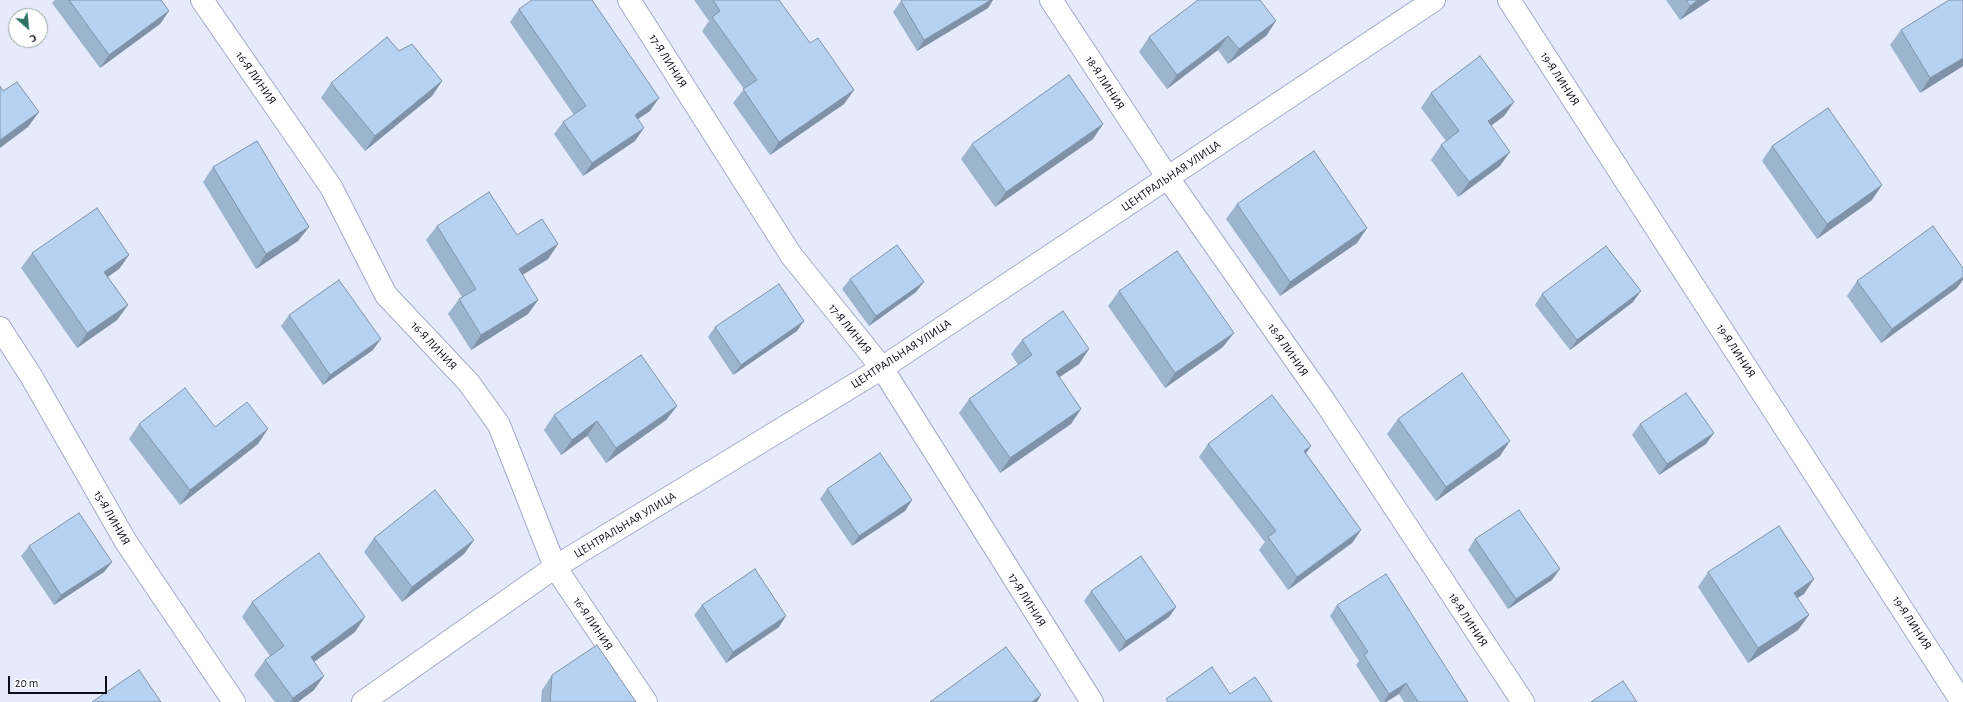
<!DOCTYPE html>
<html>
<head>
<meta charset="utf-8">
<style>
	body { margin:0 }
	#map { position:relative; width:1963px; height:702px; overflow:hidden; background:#e5ebfd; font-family:"Alegreya Sans",sans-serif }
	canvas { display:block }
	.north { position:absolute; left:8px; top:8px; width:40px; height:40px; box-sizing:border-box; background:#fff; border:1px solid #9d9fa3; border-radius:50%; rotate:153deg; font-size:11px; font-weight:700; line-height:16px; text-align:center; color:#0b0e18 }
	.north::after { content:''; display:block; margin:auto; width:14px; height:18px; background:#2e7264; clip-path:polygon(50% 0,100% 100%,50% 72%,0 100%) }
	.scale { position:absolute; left:8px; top:676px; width:99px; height:18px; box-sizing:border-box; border:2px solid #0b0e18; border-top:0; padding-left:5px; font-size:12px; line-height:14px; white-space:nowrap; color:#0b0e18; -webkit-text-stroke:3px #fff; paint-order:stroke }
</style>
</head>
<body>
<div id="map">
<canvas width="1963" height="702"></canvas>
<div class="north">С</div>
<div class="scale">20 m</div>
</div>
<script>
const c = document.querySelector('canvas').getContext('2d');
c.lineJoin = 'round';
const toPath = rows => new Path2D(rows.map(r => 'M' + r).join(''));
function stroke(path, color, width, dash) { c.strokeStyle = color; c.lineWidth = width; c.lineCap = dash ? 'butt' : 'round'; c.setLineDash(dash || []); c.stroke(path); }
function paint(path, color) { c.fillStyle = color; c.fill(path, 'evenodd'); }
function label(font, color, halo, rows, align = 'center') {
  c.font = font + ' "Alegreya Sans",sans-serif'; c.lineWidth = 3; c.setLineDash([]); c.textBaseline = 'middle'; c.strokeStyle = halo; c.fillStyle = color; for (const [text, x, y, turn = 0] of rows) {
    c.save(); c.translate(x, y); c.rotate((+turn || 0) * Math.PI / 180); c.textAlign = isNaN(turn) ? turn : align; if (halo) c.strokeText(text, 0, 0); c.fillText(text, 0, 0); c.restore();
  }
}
const minor = toPath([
	[202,0,331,187,386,295,469,383,499,425,555,567,646,702],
	[629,0,791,255,882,368,1092,702],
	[1051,0,1168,178,1325,402,1523,702],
	[1509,0,1962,702],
	[0,328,31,376,126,542,234,702],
	[363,702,555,567,882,368,1434,0]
]);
stroke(minor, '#a2abc8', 24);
stroke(minor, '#fff', 22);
paint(toPath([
	[55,0,161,0,169,11,160,24,100,68,52,3],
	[694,0,779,0,810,43,854,90,844,104,770,155,733,103,744,89,702,31,709,21],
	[902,0,993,0,988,8,917,51,893,12,901,1],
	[1666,0,1710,0,1680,20],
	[519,9,650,111,638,119,635,141,583,176,554,134,563,122,574,115,510,22],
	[1276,21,1266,36,1228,64,1218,50,1167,89,1139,52,1149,37],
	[1901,30,1963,66,1920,93,1890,45],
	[399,51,442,81,432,96,365,151,321,98,331,83],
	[1431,93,1514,102,1504,116,1491,126,1500,166,1458,197,1431,160,1441,145,1446,141,1421,108],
	[1103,124,1093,139,995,207,961,159,972,144],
	[1772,146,1872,200,1817,239,1762,161],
	[213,167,309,227,298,241,256,269,203,182],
	[1237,204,1367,228,1357,243,1280,296,1226,219],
	[437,226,517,235,558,244,548,259,522,275,538,300,528,314,471,350,448,314,459,299,462,297,426,240],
	[32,253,129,255,119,269,108,277,128,305,117,320,77,348,21,268],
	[850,279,916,292,869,326,842,289],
	[1857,281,1957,288,1881,343,1847,296],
	[1119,291,1223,347,1165,388,1108,306],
	[1542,294,1633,302,1570,350,1535,305],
	[289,315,373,350,323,385,281,326],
	[715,327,797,331,733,375,708,337],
	[1022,340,1089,349,1079,364,1059,377,1081,409,1071,424,1000,473,959,413,969,399,1018,365,1011,354],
	[677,406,666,420,606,463,587,436,561,455,544,430,554,415],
	[1398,419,1500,456,1436,501,1387,434],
	[139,424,215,427,258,444,180,505,129,439],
	[1640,424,1706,444,1659,475,1632,435],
	[1208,444,1311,446,1306,453,1361,530,1352,543,1288,590,1259,550,1265,542,1199,457],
	[827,489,912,500,905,511,852,546,820,499],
	[374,538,474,540,464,554,402,602,364,552],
	[1475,539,1552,580,1508,609,1468,550],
	[29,546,112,562,104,572,54,605,21,556],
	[1708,572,1804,594,1797,598,1809,615,1798,630,1748,663,1698,587],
	[1091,591,1176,607,1169,617,1119,652,1084,601],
	[252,602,355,632,314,662,314,690,298,702,275,702,254,675,265,660,270,656,242,617],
	[702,605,779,627,726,663,694,615],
	[1337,605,1468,702,1404,702,1399,694,1386,702,1380,702,1356,665,1359,661,1330,616],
	[552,675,636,702,541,702,542,690]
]), '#9db4ce');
paint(toPath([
	[991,0,993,0,988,8,917,51,924,40],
	[1698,0,1710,0,1680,20,1690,6],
	[169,11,160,24,100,68,109,55],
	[1276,21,1266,36,1228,64,1239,49],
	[1228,36,1218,50,1167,89,1177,75],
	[1963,58,1963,66,1920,93,1930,78],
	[442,81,432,96,365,151,375,136],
	[854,90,844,104,770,155,779,142],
	[659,98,650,111,626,127,635,115],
	[1514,102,1504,116,1477,136,1488,121],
	[39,112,28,127,0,148,0,140],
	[1103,124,1093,139,995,207,1006,192],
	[644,128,635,141,583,176,592,163],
	[1510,152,1500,166,1458,197,1469,182],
	[1882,185,1872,200,1817,239,1827,224],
	[309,227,298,241,256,269,266,254],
	[1367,228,1357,243,1280,296,1290,282],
	[558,244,548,259,508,284,519,269],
	[129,255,119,269,94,286,104,272],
	[1963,277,1963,280,1957,288,1881,343,1892,329],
	[924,282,916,292,869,326,876,316],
	[1641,291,1633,302,1570,350,1577,340],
	[538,300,528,314,471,350,481,335],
	[128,305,117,320,77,348,87,333],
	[804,321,797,331,733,375,741,365],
	[1234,333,1223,347,1165,388,1175,373],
	[381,339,373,350,323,385,330,375],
	[1089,349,1079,364,1045,387,1056,372],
	[677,406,666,420,606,463,616,448],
	[1081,409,1071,424,1000,473,1010,458],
	[597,421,587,436,561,455,572,440],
	[268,429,258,444,180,505,190,490],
	[1714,433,1706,444,1659,475,1667,464],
	[1510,441,1500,456,1436,501,1446,487],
	[1311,446,1302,459,1304,451],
	[912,500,905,511,852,546,859,536],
	[1361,530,1352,543,1288,590,1297,577],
	[474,540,464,554,402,602,412,587],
	[112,562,104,572,54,605,61,595],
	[1560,569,1552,580,1508,609,1516,599],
	[1814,579,1804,594,1783,607,1794,593],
	[1176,607,1169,617,1119,652,1126,641],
	[1809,615,1798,630,1748,663,1758,648],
	[786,616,779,627,726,663,733,652],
	[365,617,355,632,300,672,311,657],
	[324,676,314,690,298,702,291,702,293,698],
	[1406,683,1399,694,1386,702,1384,702,1389,694],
	[1041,695,1037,702,1032,702]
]), '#8092a8');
const building = toPath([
	[69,0,161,0,169,11,109,55,69,0],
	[532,0,592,0,659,98,635,115,644,128,592,163,563,122,586,106,519,9,532,0],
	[713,0,779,0,810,43,818,38,854,90,779,142,743,89,757,80,712,17,720,11,713,0],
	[902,0,991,0,924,40,901,1,902,0],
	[1198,0,1260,0,1276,21,1239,49,1228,36,1177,75,1149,37,1198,0],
	[1686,0,1698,0,1690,6,1686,0],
	[1949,0,1963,0,1963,58,1930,78,1901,30,1949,0],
	[387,37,399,51,412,44,442,81,375,136,331,83,387,37],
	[1480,56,1514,102,1488,121,1510,152,1469,182,1441,145,1459,131,1431,93,1480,56],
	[1069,75,1103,124,1006,192,972,144,1069,75],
	[17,82,39,112,0,140,0,86,3,91,17,82],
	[1828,108,1882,185,1827,224,1772,146,1828,108],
	[257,141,309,227,266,254,213,167,257,141],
	[1314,151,1367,228,1290,282,1237,204,1314,151],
	[489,192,517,235,542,219,558,244,519,269,538,300,481,335,459,299,476,289,437,226,489,192],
	[97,208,129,255,104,272,128,305,87,333,32,253,97,208],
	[1933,226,1963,268,1963,277,1892,329,1857,281,1933,226],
	[897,245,924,282,876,316,850,279,897,245],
	[1606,246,1641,291,1577,340,1542,294,1606,246],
	[1177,251,1234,333,1175,373,1119,291,1177,251],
	[339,280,381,339,330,375,289,315,339,280],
	[779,284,804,321,741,365,715,327,779,284],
	[1063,311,1089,349,1056,372,1081,409,1010,458,969,399,1032,355,1022,340,1063,311],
	[641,355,677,406,616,448,597,421,572,440,554,415,641,355],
	[1462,373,1510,441,1446,487,1398,419,1462,373],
	[185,388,215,427,247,402,268,429,190,490,139,424,185,388],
	[1686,393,1714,433,1667,464,1640,424,1686,393],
	[1272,395,1311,446,1304,451,1361,530,1297,577,1268,537,1276,531,1208,444,1272,395],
	[880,453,912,500,859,536,827,489,880,453],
	[435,490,474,540,412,587,374,538,435,490],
	[1519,510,1560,569,1516,599,1475,539,1519,510],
	[79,513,112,562,61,595,29,546,79,513],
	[1779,526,1814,579,1794,593,1809,615,1758,648,1708,572,1779,526],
	[319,553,365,617,311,657,324,676,293,698,265,660,284,646,252,602,319,553],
	[1141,556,1176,607,1126,641,1091,591,1141,556],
	[755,569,786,616,733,652,702,605,755,569],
	[1386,574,1468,702,1418,702,1406,683,1389,694,1364,655,1368,652,1337,605,1386,574],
	[597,645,636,702,550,702,552,675,597,645],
	[1006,647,1041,695,1032,702,930,702,1006,647],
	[1212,667,1230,694,1255,677,1272,702,1168,702,1166,699,1212,667],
	[139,670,161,702,92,702,139,670],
	[1623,681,1637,702,1591,702,1623,681]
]);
paint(building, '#b7d1f0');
stroke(building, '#8092a8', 1);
label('12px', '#0b0e18', '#fff', [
	["17-Я ЛИНИЯ",668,61,58],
	["16-Я ЛИНИЯ",256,78,55],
	["19-Я ЛИНИЯ",1560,79,57],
	["18-Я ЛИНИЯ",1105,83,57],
	["ЦЕНТРАЛЬНАЯ УЛИЦА",1171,176,-34],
	["17-Я ЛИНИЯ",850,329,51],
	["16-Я ЛИНИЯ",434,346,47],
	["18-Я ЛИНИЯ",1288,350,55],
	["19-Я ЛИНИЯ",1736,351,57],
	["ЦЕНТРАЛЬНАЯ УЛИЦА",901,354,-33],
	["15-Я ЛИНИЯ",112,518,60],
	["ЦЕНТРАЛЬНАЯ УЛИЦА",625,525,-31],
	["17-Я ЛИНИЯ",1027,600,58],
	["18-Я ЛИНИЯ",1468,620,57],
	["19-Я ЛИНИЯ",1912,623,57],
	["16-Я ЛИНИЯ",593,624,56]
]);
</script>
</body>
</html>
